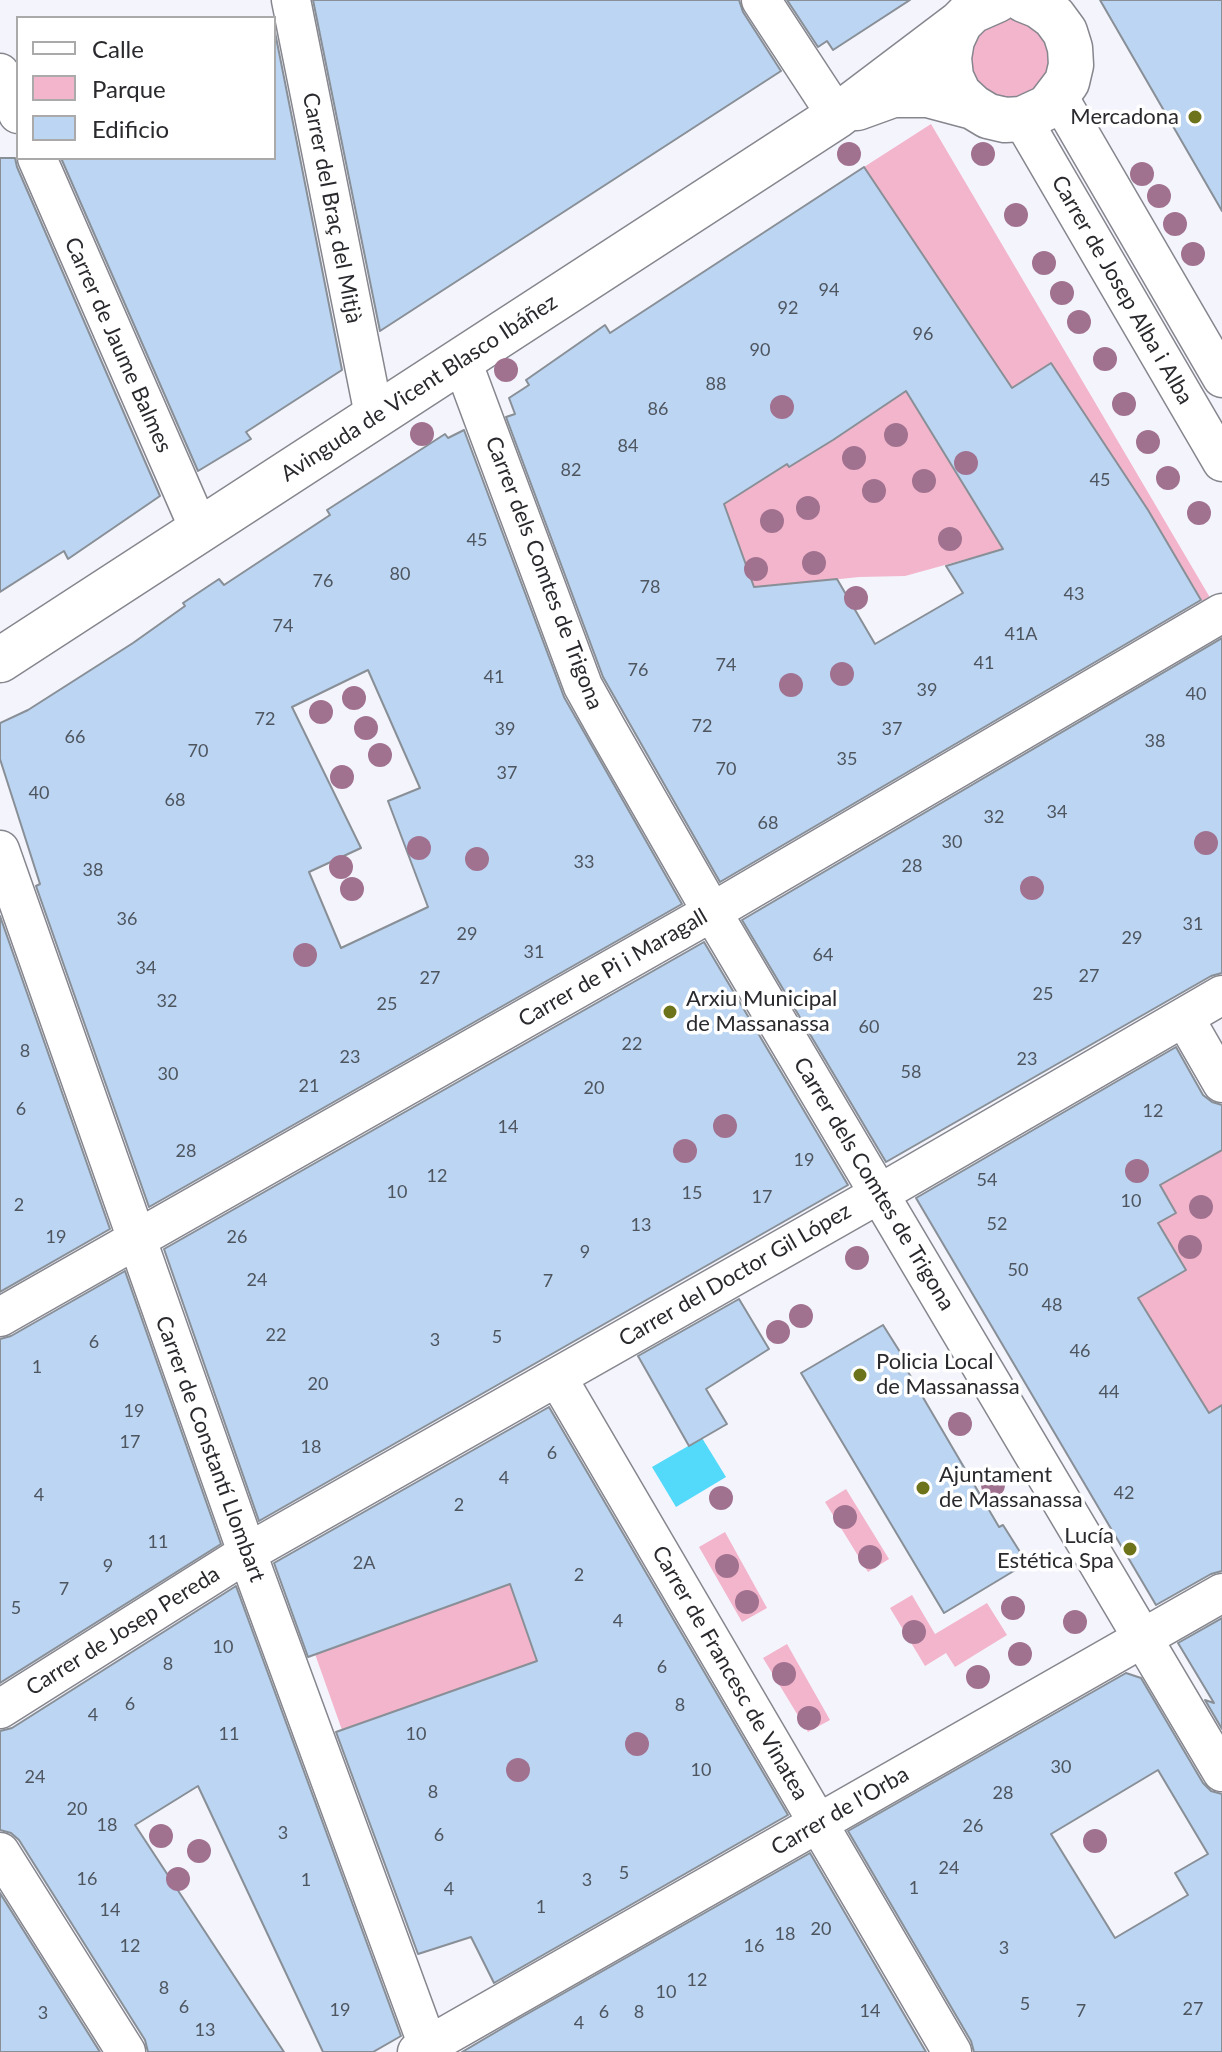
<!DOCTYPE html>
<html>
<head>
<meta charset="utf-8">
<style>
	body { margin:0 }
	#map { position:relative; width:1222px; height:2052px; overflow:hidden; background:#f4f4fd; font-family:Lato,sans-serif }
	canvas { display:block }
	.legend { position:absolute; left:16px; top:16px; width:260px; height:144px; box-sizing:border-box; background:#fff; border:2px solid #aaaaab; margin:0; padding:10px 14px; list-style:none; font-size:24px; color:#2a2a2e }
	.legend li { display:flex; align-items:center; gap:16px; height:40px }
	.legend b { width:40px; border:2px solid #aaaaab }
</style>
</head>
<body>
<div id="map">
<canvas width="1222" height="2052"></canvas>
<ul class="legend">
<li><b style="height:10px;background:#fff"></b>Calle</li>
<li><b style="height:22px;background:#f2b5cb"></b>Parque</li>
<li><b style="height:22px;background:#bbd5f2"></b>Edificio</li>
</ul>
</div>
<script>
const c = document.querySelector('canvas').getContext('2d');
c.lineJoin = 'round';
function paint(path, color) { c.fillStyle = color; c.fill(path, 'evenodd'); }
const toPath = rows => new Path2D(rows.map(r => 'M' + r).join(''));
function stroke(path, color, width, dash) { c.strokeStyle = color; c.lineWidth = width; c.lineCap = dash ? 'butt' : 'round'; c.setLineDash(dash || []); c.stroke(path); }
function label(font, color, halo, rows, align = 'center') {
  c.font = font + ' Lato,sans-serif'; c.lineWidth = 7; c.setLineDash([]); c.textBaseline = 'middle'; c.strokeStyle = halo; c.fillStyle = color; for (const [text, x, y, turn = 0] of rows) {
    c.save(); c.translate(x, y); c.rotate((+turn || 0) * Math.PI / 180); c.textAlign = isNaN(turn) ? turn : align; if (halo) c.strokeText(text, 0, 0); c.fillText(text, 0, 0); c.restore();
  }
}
paint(toPath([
	'970 59a40 40 0 1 1 80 0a40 40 0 1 1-80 0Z',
	[931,124,1212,601,1205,605,1148,510,1051,364,1012,388,864,167],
	[906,391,1003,549,905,576,859,577,745,589,746,565,729,518,711,501,743,492,787,464,789,466],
	[1142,1133,1169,1180,1222,1150,1222,1405,1208,1413,1137,1299,1185,1270,1158,1223,1176,1213,1153,1172],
	[846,1489,889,1559,868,1572,825,1502],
	[725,1532,767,1608,742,1622,699,1547],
	[510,1584,537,1661,342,1730,315,1654],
	[912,1595,935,1634,987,1603,1007,1635,955,1667,946,1653,925,1666,890,1608],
	[787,1644,830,1720,808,1732,763,1658]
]), '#f2b5cb');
paint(toPath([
	[702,1438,726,1477,676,1507,652,1467]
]), '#53d9f9');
const building = toPath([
	[313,0,739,0,743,12,781,71,380,331,313,0],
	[787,0,910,0,833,50,827,41,818,47,787,0],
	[1100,0,1222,0,1222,211,1100,0],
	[274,27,342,370,246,432,251,439,198,471,61,158,274,158,274,27],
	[0,158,15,158,17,167,160,496,68,559,64,551,0,592,0,158],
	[864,167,1012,388,1051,363,1148,510,1201,600,720,882,603,677,506,417,515,414,509,398,529,385,526,380,605,325,610,333,864,167],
	[906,391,1003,549,946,566,963,593,875,644,837,579,754,587,724,504,787,464,789,467,833,440,906,391],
	[464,430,564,697,682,904,149,1207,36,886,40,884,0,759,0,723,28,710,133,643,185,606,183,603,219,579,224,585,330,515,327,510,445,434,448,438,464,430],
	[368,670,420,788,388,801,428,907,341,948,309,872,361,848,292,707,368,670],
	[1222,638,1222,973,1211,976,886,1162,742,920,1222,638],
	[0,916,110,1229,0,1292,0,916],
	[704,942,848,1185,259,1521,164,1249,704,942],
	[1176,1047,1203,1095,1212,1102,1222,1105,1222,1150,1160,1185,1176,1213,1158,1223,1186,1270,1138,1298,1209,1413,1222,1405,1222,1571,1211,1574,1156,1605,916,1198,1176,1047],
	[125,1271,221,1544,0,1683,0,1339,11,1336,125,1271],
	[739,1299,769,1349,706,1389,727,1424,689,1446,638,1356,739,1299],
	[883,1325,907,1363,904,1365,999,1527,1003,1525,1027,1563,944,1613,801,1373,883,1325],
	[549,1407,788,1815,494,1983,471,1937,418,1954,336,1732,537,1661,510,1584,308,1657,274,1563,549,1407],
	[236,1586,401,2036,373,2052,323,2052,198,1786,135,1825,284,2052,148,2052,145,2040,19,1840,11,1833,0,1830,0,1731,12,1728,236,1586],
	[1222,1618,1222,1729,1205,1700,1214,1703,1178,1643,1222,1618],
	[1126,1673,1141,1678,1203,1783,1211,1791,1222,1794,1222,2052,974,2052,971,2041,848,1831,1126,1673],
	[1158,1770,1208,1854,1175,1873,1188,1895,1115,1938,1051,1834,1158,1770],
	[810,1853,926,2052,462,2052,513,2022,810,1853],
	[0,1893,100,2052,0,2052,0,1893]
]);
paint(building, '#bbd5f2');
stroke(building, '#898f96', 2);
const minor = toPath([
	[291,0,374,415],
	[761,0,837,116],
	[0,73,18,114],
	[1058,96,1222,378],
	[1022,119,1222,462],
	[37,158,200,531],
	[462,361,583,686,607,729,712,912,1222,1772],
	[0,850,255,1575,428,2046],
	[1184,1017,1222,1083],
	[0,1317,712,912,1222,613],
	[557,1377,952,2052],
	[0,1709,247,1553,879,1194,1222,995],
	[0,1852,126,2052],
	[417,2052,1222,1593]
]);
const tertiary = toPath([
	[997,0,972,11,960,23,952,40,949,58,951,77,959,94,973,107,988,116,1005,120,1022,119,1048,107,1067,82,1071,65,1070,48,1065,32,1054,17,1039,6,1024,0],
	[857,108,893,95,928,95,973,107],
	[0,660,837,116,960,23]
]);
stroke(minor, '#86868e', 41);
stroke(tertiary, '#86868e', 47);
stroke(minor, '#fff', 38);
stroke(tertiary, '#fff', 44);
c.fillStyle = '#a17290';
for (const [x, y] of [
	[849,154],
	[983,154],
	[1142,174],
	[1159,196],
	[1016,215],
	[1175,224],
	[1193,254],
	[1044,263],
	[1062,293],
	[1079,322],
	[1105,359],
	[506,370],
	[1124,404],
	[782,407],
	[422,434],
	[896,435],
	[1148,442],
	[854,458],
	[966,463],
	[1168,478],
	[924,481],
	[874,491],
	[808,508],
	[1199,513],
	[772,521],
	[950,539],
	[814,563],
	[756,569],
	[856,598],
	[842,674],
	[791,685],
	[354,698],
	[321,712],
	[366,728],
	[380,755],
	[342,777],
	[1206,843],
	[419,848],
	[477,859],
	[341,867],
	[1032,888],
	[352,889],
	[305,955],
	[725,1126],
	[685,1151],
	[1137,1171],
	[1201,1207],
	[1190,1247],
	[857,1258],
	[801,1316],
	[778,1332],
	[960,1424],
	[993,1485],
	[721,1498],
	[845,1517],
	[870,1557],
	[727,1566],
	[747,1602],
	[1013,1608],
	[1075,1622],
	[914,1632],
	[1020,1654],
	[784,1674],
	[978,1677],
	[809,1718],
	[637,1744],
	[518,1770],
	[161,1836],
	[1095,1841],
	[199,1851],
	[178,1879]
]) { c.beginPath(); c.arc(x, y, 12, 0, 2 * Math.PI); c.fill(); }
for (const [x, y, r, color] of [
	[1195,117,8,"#6c731a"],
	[670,1012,8,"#6c731a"],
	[860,1375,8,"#6c731a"],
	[923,1488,8,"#6c731a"],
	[1130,1549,8,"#6c731a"]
]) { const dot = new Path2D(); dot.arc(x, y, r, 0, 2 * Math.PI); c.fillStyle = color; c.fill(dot); stroke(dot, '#fff', 3); }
label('18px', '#4e555f', null, [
	["94",829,290],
	["92",788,308],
	["96",923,334],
	["90",760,350],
	["88",716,384],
	["86",658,409],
	["84",628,446],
	["82",571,470],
	["45",1100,480],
	["45",477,540],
	["80",400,574],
	["76",323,581],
	["78",650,587],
	["43",1074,594],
	["74",283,626],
	["41A",1021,634],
	["41",984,663],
	["74",726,665],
	["76",638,670],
	["41",494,677],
	["39",927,690],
	["40",1196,694],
	["72",265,719],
	["72",702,726],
	["39",505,729],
	["37",892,729],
	["66",75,737],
	["38",1155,741],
	["70",198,751],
	["35",847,759],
	["70",726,769],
	["37",507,773],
	["40",39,793],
	["68",175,800],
	["34",1057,812],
	["32",994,817],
	["68",768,823],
	["30",952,842],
	["33",584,862],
	["28",912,866],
	["38",93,870],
	["36",127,919],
	["31",1193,924],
	["29",467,934],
	["29",1132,938],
	["31",534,952],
	["64",823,955],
	["34",146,968],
	["27",1089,976],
	["27",430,978],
	["25",1043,994],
	["32",167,1001],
	["25",387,1004],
	["60",869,1027],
	["22",632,1044],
	["8",25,1051],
	["23",350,1057],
	["23",1027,1059],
	["58",911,1072],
	["30",168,1074],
	["21",309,1086],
	["20",594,1088],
	["6",21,1109],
	["12",1153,1111],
	["14",508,1127],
	["28",186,1151],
	["19",804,1160],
	["12",437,1176],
	["54",987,1180],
	["10",397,1192],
	["15",692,1193],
	["17",762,1197],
	["10",1131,1201],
	["2",19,1205],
	["52",997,1224],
	["13",641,1225],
	["19",56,1237],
	["26",237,1237],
	["9",585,1252],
	["50",1018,1270],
	["24",257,1280],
	["7",548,1281],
	["48",1052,1305],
	["22",276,1335],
	["5",497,1337],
	["3",435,1340],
	["6",94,1342],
	["46",1080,1351],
	["1",37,1367],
	["20",318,1384],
	["44",1109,1392],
	["19",134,1411],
	["17",130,1442],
	["18",311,1447],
	["6",552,1453],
	["4",504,1478],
	["42",1124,1493],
	["4",39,1495],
	["2",459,1505],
	["11",158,1542],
	["2A",364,1563],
	["9",108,1566],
	["2",579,1575],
	["7",64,1589],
	["5",16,1608],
	["4",618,1621],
	["10",223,1647],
	["8",168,1664],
	["6",662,1667],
	["6",130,1704],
	["8",680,1705],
	["4",93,1715],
	["11",229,1734],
	["10",416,1734],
	["30",1061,1767],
	["10",701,1770],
	["24",35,1777],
	["8",433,1792],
	["28",1003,1793],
	["20",77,1809],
	["18",107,1825],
	["26",973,1826],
	["3",283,1833],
	["6",439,1835],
	["24",949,1868],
	["5",624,1873],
	["16",87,1879],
	["1",306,1880],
	["3",587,1880],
	["1",914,1888],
	["4",449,1889],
	["1",541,1907],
	["14",110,1910],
	["20",821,1929],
	["18",785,1934],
	["12",130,1946],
	["16",754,1946],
	["3",1004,1948],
	["12",697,1980],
	["8",164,1988],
	["10",666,1992],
	["5",1025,2004],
	["6",184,2007],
	["27",1193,2009],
	["19",340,2010],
	["14",870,2011],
	["7",1081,2011],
	["6",604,2012],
	["8",639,2012],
	["3",43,2013],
	["4",579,2023],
	["13",205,2030]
]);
label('22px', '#2a2a2e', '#fff', [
	["Mercadona",1179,117,"right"],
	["Arxiu Municipal",686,999],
	["de Massanassa",686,1024],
	["Policia Local",876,1362],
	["de Massanassa",876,1387],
	["Ajuntament",939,1475],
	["de Massanassa",939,1500],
	["Lucía",1114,1536,"right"],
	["Estética Spa",1114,1561,"right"]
], 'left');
label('22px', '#2a2a2e', '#fff', [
	["Carrer del Braç del Mitjà",332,208,79],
	["Carrer de Josep Alba i Alba",1122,290,60],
	["Carrer de Jaume Balmes",118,345,66],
	["Avinguda de Vicent Blasco Ibáñez",419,388,-33],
	["Carrer dels Comtes de Trigona",544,573,69],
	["Carrer de Pi i Maragall",613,968,-30],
	["Carrer dels Comtes de Trigona",874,1184,59],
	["Carrer del Doctor Gil López",735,1275,-30],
	["Carrer de Constantí Llombart",210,1449,70],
	["Carrer de Josep Pereda",123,1631,-32],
	["Carrer de Francesc de Vinatea",730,1673,60],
	["Carrer de l'Orba",840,1811,-30]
]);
</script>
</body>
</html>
